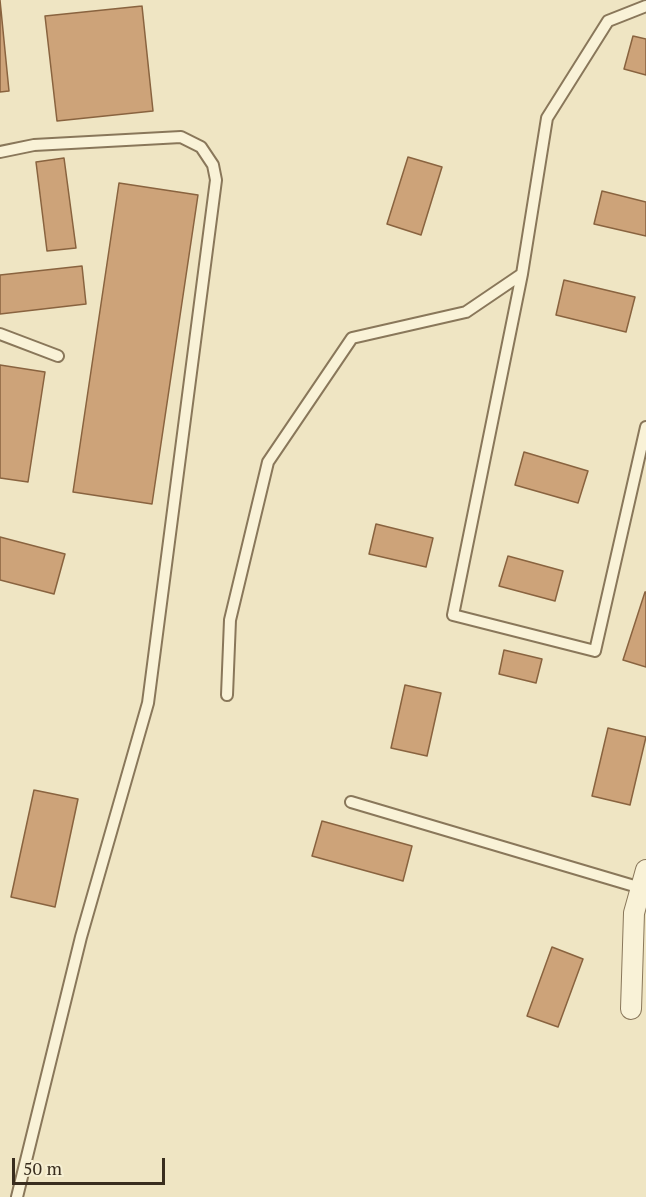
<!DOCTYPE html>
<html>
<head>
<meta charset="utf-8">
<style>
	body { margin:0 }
	#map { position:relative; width:646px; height:1197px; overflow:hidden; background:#efe5c3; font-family:"PT Serif",serif }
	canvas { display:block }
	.scale { position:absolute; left:12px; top:1158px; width:153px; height:27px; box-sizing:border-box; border:3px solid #392d1e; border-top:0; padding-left:8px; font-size:18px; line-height:21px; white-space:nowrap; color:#392d1e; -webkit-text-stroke:4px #f6efd3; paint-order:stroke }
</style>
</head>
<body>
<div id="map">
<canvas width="646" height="1197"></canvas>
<div class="scale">50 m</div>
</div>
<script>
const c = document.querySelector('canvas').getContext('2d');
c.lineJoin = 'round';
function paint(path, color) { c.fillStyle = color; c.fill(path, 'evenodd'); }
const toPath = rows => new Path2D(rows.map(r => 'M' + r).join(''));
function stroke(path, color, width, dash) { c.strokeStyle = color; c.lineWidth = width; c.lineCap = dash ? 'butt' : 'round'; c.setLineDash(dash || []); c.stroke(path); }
const building = toPath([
	[0,0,9,91,0,92,0,0],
	[142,6,153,111,57,121,45,16,142,6],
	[633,36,646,39,646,75,624,69,633,36],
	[408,157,442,167,421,235,387,224,408,157],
	[64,158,76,248,47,251,36,162,64,158],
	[119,183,198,195,152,504,73,492,119,183],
	[602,191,646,202,646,236,594,224,602,191],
	[82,266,86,304,0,314,0,275,82,266],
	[564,280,635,297,626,332,556,315,564,280],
	[0,365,45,372,28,482,0,478,0,365],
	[524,452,588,471,578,503,515,485,524,452],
	[376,524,433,538,426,567,369,554,376,524],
	[0,537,65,554,54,594,0,580,0,537],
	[508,556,563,571,555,601,499,586,508,556],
	[645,592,646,592,646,667,623,660,645,592],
	[504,650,542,659,536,683,499,674,504,650],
	[405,685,441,693,427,756,391,748,405,685],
	[608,728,646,737,630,805,592,796,608,728],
	[34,790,78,799,55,907,11,897,34,790],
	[322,821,412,846,403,881,312,856,322,821],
	[552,947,583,959,558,1027,527,1016,552,947]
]);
paint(building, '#cda379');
stroke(building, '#89633f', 1.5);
const lane = toPath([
	[0,152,34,145,181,137,201,147,213,165,216,180,148,703,81,937,17,1197],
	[522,274,453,615,595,651,646,427],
	[0,334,58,356],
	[227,695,230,620,268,462,352,338,466,312,522,274,547,118,608,21,646,6],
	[351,802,641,888]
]);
const street = toPath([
	[631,1009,634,913,646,870]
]);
stroke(lane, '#89775a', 14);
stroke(street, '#89775a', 22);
stroke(lane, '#f9f2d7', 10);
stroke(street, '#f9f2d7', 20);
</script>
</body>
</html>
